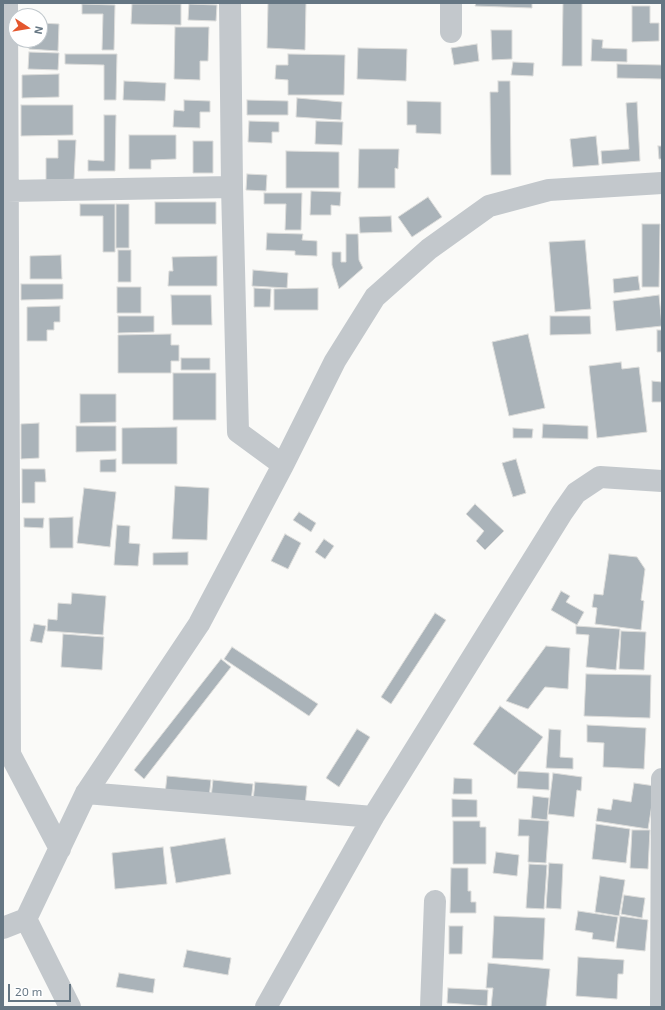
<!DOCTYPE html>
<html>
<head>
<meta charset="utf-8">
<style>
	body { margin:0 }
	#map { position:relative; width:665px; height:1010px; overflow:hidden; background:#fafaf8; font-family:"Exo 2",sans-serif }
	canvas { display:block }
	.frame { position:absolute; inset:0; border:4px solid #657683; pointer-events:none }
	.north { position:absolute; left:8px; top:8px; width:40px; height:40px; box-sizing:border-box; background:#fff; border:1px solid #c1c8cd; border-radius:50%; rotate:102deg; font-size:11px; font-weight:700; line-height:16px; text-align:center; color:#657683 }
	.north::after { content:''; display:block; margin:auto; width:14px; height:18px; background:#e4572e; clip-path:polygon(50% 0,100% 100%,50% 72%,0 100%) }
	.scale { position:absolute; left:8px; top:984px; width:63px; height:18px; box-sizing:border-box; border:2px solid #657683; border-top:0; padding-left:5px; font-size:12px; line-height:14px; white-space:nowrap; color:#657683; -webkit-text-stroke:3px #fff; paint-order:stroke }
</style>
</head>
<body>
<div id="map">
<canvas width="665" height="1010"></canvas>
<div class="frame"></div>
<div class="north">N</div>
<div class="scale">20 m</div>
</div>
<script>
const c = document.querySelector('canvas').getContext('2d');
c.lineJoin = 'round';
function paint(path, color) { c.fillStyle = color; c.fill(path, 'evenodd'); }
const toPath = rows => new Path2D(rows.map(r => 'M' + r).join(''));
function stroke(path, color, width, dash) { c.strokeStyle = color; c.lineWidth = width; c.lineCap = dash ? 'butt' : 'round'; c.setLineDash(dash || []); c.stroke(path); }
const building = toPath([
	[268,3,306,3,305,50,267,48,268,3],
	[476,3,532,3,532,8,475,6,476,3],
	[563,3,582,3,582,66,562,66,563,3],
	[82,4,115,5,114,50,102,50,103,14,82,14,82,4],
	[132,4,181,4,181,25,131,24,132,4],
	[189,4,217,5,216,21,188,20,189,4],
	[632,6,650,6,650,23,659,23,659,41,632,42,632,6],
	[40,23,59,24,58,51,29,49,29,40,40,40,40,23],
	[175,27,209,27,208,61,200,61,200,80,174,79,175,27],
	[491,30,512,30,512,59,492,60,491,30],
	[592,39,603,40,602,48,627,49,627,62,591,61,592,39],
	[477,44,479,61,454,65,451,48,477,44],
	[358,48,407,49,406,81,357,79,358,48],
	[29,52,59,53,58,70,28,69,29,52],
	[65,54,117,54,116,100,104,100,104,65,65,64,65,54],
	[288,54,345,55,344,95,288,95,288,80,275,79,276,65,288,65,288,54],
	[513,62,534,63,533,76,511,75,513,62],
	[617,64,662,65,662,79,617,78,617,64],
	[59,74,59,97,22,98,22,75,59,74],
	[124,81,166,83,165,101,123,100,124,81],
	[498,81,510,81,511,175,491,175,490,92,498,92,498,81],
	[297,98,342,102,341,120,296,117,297,98],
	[184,100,210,101,210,112,200,112,200,128,173,127,174,110,184,111,184,100],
	[247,100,288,101,288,115,247,115,247,100],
	[407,101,441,102,441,134,416,133,416,125,407,125,407,101],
	[637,102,640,161,602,164,601,151,629,149,626,103,637,102],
	[21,105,73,105,73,135,21,136,21,105],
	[104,115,116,115,115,171,88,171,88,160,104,161,104,115],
	[249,121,279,122,279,132,272,132,272,143,248,142,249,121],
	[316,121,343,122,342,145,315,144,316,121],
	[129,135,176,135,176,159,151,160,151,169,129,169,129,135],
	[596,136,599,165,573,167,570,139,596,136],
	[58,140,76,140,74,180,46,180,46,158,58,158,58,140],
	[193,141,213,141,213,173,193,173,193,141],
	[658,146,662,146,662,159,659,159,658,146],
	[359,149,399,149,398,169,395,168,395,188,358,188,359,149],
	[286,151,339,152,339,188,286,188,286,151],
	[247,174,267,175,266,191,246,190,247,174],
	[311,191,341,192,340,206,331,205,331,215,310,215,311,191],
	[264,193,302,193,301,230,285,230,286,204,264,204,264,193],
	[428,197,442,217,412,237,398,217,428,197],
	[155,202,216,202,216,224,155,224,155,202],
	[80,204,115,204,115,252,103,252,103,216,80,216,80,204],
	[116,204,129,204,129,248,116,248,116,204],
	[391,216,392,232,360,233,359,217,391,216],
	[642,224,660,224,659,287,642,287,642,224],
	[267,233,303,234,302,240,317,241,317,256,295,255,295,251,266,250,267,233],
	[346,234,358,234,359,260,363,268,339,289,332,265,332,252,341,252,341,262,346,262,346,234],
	[585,240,591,309,555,312,549,242,585,240],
	[118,250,131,250,131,282,118,282,118,250],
	[61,255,62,279,30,279,30,256,61,255],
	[217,256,217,286,168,286,169,271,173,271,172,257,217,256],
	[253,270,288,273,287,288,252,286,253,270],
	[638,276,640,290,614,293,613,279,638,276],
	[21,284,63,284,63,299,21,300,21,284],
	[117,287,141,287,141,313,117,313,117,287],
	[254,288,271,289,270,307,254,307,254,288],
	[318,288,318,310,274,310,274,289,318,288],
	[171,295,211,295,212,325,172,325,171,295],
	[659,295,662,326,616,331,613,301,659,295],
	[60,306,60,322,54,322,54,330,47,330,47,341,27,341,27,307,60,306],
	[118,316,154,316,154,332,118,333,118,316],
	[550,316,590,316,591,334,550,335,550,316],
	[657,330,662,330,662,352,657,352,657,330],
	[171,334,171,345,179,345,179,361,171,361,171,373,118,373,118,335,171,334],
	[528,334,545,408,509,416,492,342,528,334],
	[181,358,210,358,210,370,181,370,181,358],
	[621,362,622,369,639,367,647,432,597,438,589,366,621,362],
	[173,373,216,373,216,420,173,420,173,373],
	[652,381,662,382,662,402,652,402,652,381],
	[80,394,116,394,116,422,80,423,80,394],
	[39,423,39,458,21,459,21,424,39,423],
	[543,424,588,426,588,439,542,438,543,424],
	[76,426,116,426,116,451,76,452,76,426],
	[177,427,177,464,122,464,122,428,177,427],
	[513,428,533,429,532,438,513,438,513,428],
	[116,459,116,472,100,472,100,460,116,459],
	[516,459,526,493,513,497,502,463,516,459],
	[22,469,45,469,46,482,35,482,35,503,22,503,22,469],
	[175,486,209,488,207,540,172,539,175,486],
	[84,488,116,492,110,547,77,543,84,488],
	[475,504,504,531,485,550,476,541,484,531,466,514,475,504],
	[299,512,316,523,311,532,293,520,299,512],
	[73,517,73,548,50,548,49,518,73,517],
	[24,518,44,518,43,528,24,527,24,518],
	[117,525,130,526,129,543,140,544,138,566,114,565,117,525],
	[285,534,301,543,288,569,271,561,285,534],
	[324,539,334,546,325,559,315,552,324,539],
	[188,552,188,565,153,565,153,553,188,552],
	[609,554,637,557,645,569,641,600,644,601,641,630,595,624,597,608,592,607,594,594,603,595,609,554],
	[561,591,570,596,566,602,584,612,577,625,551,610,561,591],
	[72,593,106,596,103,635,47,631,48,619,57,620,58,603,71,604,72,593],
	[435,613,446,620,391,704,381,697,435,613],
	[34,624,46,626,42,643,30,641,34,624],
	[576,626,620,629,616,670,586,667,589,635,576,634,576,626],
	[621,631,646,632,644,670,619,669,621,631],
	[63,634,104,637,102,670,61,667,63,634],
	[546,646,570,648,568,689,545,687,528,709,506,701,546,646],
	[232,647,318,704,309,716,224,659,232,647],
	[221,659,231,667,144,779,134,770,221,659],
	[586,674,651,675,650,718,584,716,586,674],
	[500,706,543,737,515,775,473,744,500,706],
	[587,725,646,728,644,769,603,767,604,743,587,742,587,725],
	[357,729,370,737,339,787,326,778,357,729],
	[549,729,561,730,560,757,573,758,573,769,546,768,549,729],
	[518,771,549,773,549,790,517,788,518,771],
	[553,773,582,777,581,791,577,790,574,817,548,814,553,773],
	[167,776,211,780,209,798,165,794,167,776],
	[454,778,472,779,472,794,453,794,454,778],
	[213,780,253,784,251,802,211,798,213,780],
	[255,782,307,786,305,806,253,801,255,782],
	[634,783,655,786,648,829,596,821,598,808,611,810,613,799,631,802,634,783],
	[533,796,549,798,547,820,531,818,533,796],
	[452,799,477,800,477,817,452,817,452,799],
	[519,819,549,821,546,863,528,862,529,836,518,836,519,819],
	[453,821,480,821,480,827,486,827,486,864,453,864,453,821],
	[596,824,630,829,626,863,592,859,596,824],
	[632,830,650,830,648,869,630,868,632,830],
	[225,838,231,874,176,883,170,847,225,838],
	[163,847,167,884,115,889,112,853,163,847],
	[496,852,519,855,517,876,493,873,496,852],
	[549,863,563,864,561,909,546,908,549,863],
	[529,864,547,865,544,909,526,908,529,864],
	[451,868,468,868,468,891,471,891,471,902,476,902,476,913,450,913,451,868],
	[600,876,625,880,619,916,595,912,600,876],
	[624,895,645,898,642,918,621,914,624,895],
	[578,911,618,917,614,942,592,939,593,933,575,930,578,911],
	[494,916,545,918,543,960,492,958,494,916],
	[620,916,648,920,645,951,616,948,620,916],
	[449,926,463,926,462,954,449,954,449,926],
	[187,950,231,958,228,975,183,967,187,950],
	[578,957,624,960,623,974,618,974,617,999,576,996,578,957],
	[488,963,550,969,546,1007,491,1007,493,988,486,988,488,963],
	[119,973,155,979,153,993,116,987,119,973],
	[448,988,488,990,487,1006,447,1003,448,988]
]);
paint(building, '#aab3b9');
stroke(building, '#dcdcda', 1);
stroke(toPath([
	[7,3,10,754,60,849],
	[230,3,232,187,238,432,283,465],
	[451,32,451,3],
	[7,191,232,187],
	[86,793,373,817],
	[26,919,70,1007],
	[3,928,26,919,86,793,199,624,283,465,335,361,375,297,429,249,489,206,549,190,662,183],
	[266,1007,373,817,562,513,576,493,600,477,662,481],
	[431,1007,435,901],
	[661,1007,662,779]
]), '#c3c8cc', 22);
</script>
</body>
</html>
